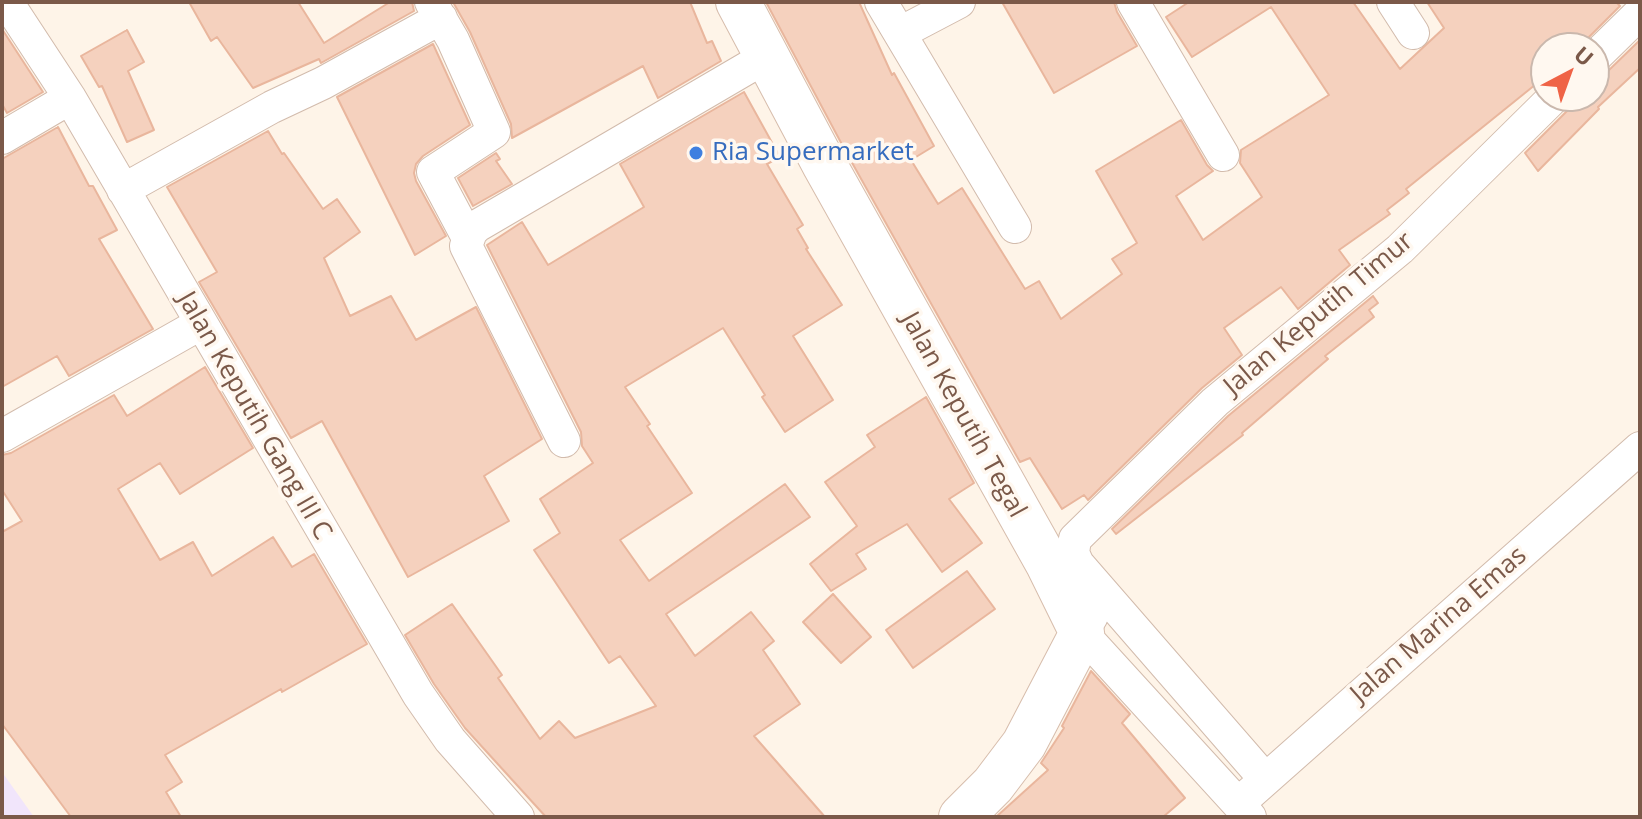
<!DOCTYPE html>
<html>
<head>
<meta charset="utf-8">
<style>
	body { margin:0 }
	#map { position:relative; width:1642px; height:819px; overflow:hidden; background:#fef4e8; font-family:"Open Sans",sans-serif }
	canvas { display:block }
	.frame { position:absolute; inset:0; border:4px solid #7b5949; pointer-events:none }
	.north { position:absolute; left:1530px; top:32px; width:80px; height:80px; box-sizing:border-box; background:#fff8f0; border:2px solid #cab8ad; border-radius:50%; rotate:41deg; font-size:22px; font-weight:700; line-height:32px; text-align:center; color:#7b5949 }
	.north::after { content:''; display:block; margin:auto; width:28px; height:36px; background:#ef6346; clip-path:polygon(50% 0,100% 100%,50% 72%,0 100%) }
</style>
</head>
<body>
<div id="map">
<canvas width="1642" height="819"></canvas>
<div class="frame"></div>
<div class="north">U</div>
</div>
<script>
const c = document.querySelector('canvas').getContext('2d');
c.lineJoin = 'round';
function paint(path, color) { c.fillStyle = color; c.fill(path, 'evenodd'); }
const toPath = rows => new Path2D(rows.map(r => 'M' + r).join(''));
function stroke(path, color, width, dash) { c.strokeStyle = color; c.lineWidth = width; c.lineCap = dash ? 'butt' : 'round'; c.setLineDash(dash || []); c.stroke(path); }
function label(font, color, halo, rows, align = 'center') {
  c.font = font + ' "Open Sans",sans-serif'; c.lineWidth = 7; c.setLineDash([]); c.textBaseline = 'middle'; c.strokeStyle = halo; c.fillStyle = color; for (const [text, x, y, turn = 0] of rows) {
    c.save(); c.translate(x, y); c.rotate((+turn || 0) * Math.PI / 180); c.textAlign = isNaN(turn) ? turn : align; if (halo) c.strokeText(text, 0, 0); c.fillText(text, 0, 0); c.restore();
  }
}
paint(toPath([
	[2,772,34,817,2,817]
]), '#f1e5fb');
const building = toPath([
	[189,2,298,2,324,43,390,2,412,2,414,11,321,63,319,59,253,88,217,37,211,41,189,2],
	[453,2,690,2,707,43,712,41,721,61,658,98,643,66,512,138,511,124,470,32,453,2],
	[766,2,859,2,892,75,894,73,934,146,911,160,938,204,962,188,1025,289,1039,281,1061,319,1122,274,1112,259,1137,243,1096,171,1181,120,1207,165,1213,171,1176,196,1203,240,1262,197,1240,163,1241,150,1329,95,1271,7,1192,57,1166,17,1189,2,1353,2,1400,69,1444,28,1427,2,1616,2,1620,6,1578,48,1546,48,1546,76,1406,189,1409,193,1387,210,1390,214,1339,250,1350,265,1298,309,1281,287,1224,328,1242,355,1202,388,1088,500,1084,495,1062,509,1030,458,1020,462,846,152,766,2],
	[1002,2,1114,2,1117,12,1137,46,1054,93,1002,2],
	[2,29,43,92,7,113,2,104,2,29],
	[127,30,144,62,128,71,154,130,127,142,102,86,99,87,81,56,127,30],
	[1640,40,1640,68,1598,107,1599,109,1538,171,1525,153,1568,110,1573,96,1594,96,1594,76,1607,72,1640,40],
	[433,44,470,125,423,156,416,164,414,173,416,181,446,236,415,255,337,97,433,44],
	[744,92,780,157,767,164,803,225,797,229,808,248,806,249,842,305,793,336,833,400,785,432,762,397,765,395,723,328,625,387,650,424,647,426,692,493,620,540,649,581,785,484,810,517,666,614,695,656,751,612,774,641,763,650,800,704,754,736,825,817,546,817,465,728,434,684,405,635,452,604,502,675,498,678,540,739,559,721,575,738,656,706,620,656,609,663,534,550,560,533,540,499,593,463,582,446,581,432,487,245,522,222,548,265,644,207,620,164,744,92],
	[58,127,89,186,93,186,117,230,99,239,153,329,69,376,57,356,2,387,2,159,58,127],
	[268,131,282,154,284,153,323,209,337,199,360,232,324,258,350,316,391,296,416,340,476,307,542,439,484,476,509,521,408,577,322,421,291,438,199,282,217,272,167,187,268,131],
	[496,153,500,159,496,161,512,184,473,206,458,178,496,153],
	[1373,296,1378,303,1369,310,1374,317,1325,356,1328,359,1242,433,1243,435,1116,534,1112,529,1228,416,1373,296],
	[205,367,253,448,180,494,160,463,118,489,160,560,193,542,212,576,273,537,292,567,314,554,367,644,282,692,281,689,165,755,182,782,166,792,181,817,71,817,2,724,2,532,22,521,2,490,2,455,11,453,114,395,127,416,205,367],
	[926,397,974,483,949,499,982,543,942,572,907,524,856,554,866,569,831,591,810,564,857,526,825,482,875,447,867,435,926,397],
	[967,571,995,609,913,668,886,630,967,571],
	[833,594,871,637,841,663,803,622,833,594],
	[1091,671,1130,714,1122,723,1185,798,1163,817,996,817,1048,770,1041,763,1064,728,1062,726,1091,671]
]);
paint(building, '#f5d1be');
stroke(building, '#e9b69d', 2);
const street = toPath([
	[7,2,70,98,418,694,450,740,518,817],
	[431,2,453,40,494,132,433,172,468,238],
	[881,2,1015,227],
	[1133,2,1223,155],
	[1393,2,1413,33],
	[900,33,959,2],
	[1594,58,1640,13],
	[2,138,70,98],
	[123,190,272,107,323,83,441,18],
	[2,436,200,324],
	[564,441,466,246,471,232,477,226,766,57],
	[1092,616,1082,633,1250,817],
	[1265,779,1078,564,1073,553,1075,539,1215,402,1400,249,1555,96],
	[1238,804,1640,448]
]);
const secondary = toPath([
	[738,2,824,164,1048,564,1082,633,1024,744,993,785,961,817]
]);
stroke(street, '#d2bbac', 34);
stroke(secondary, '#d7bdac', 46);
stroke(street, '#fff', 32);
stroke(secondary, '#fff', 44);
for (const [x, y, r, color] of [
	[696,153,8,"#3f7fe0"]
]) { const dot = new Path2D(); dot.arc(x, y, r, 0, 2 * Math.PI); c.fillStyle = color; c.fill(dot); stroke(dot, '#fff8f0', 3); }
label('26px', '#366cbe', '#fff8f0', [
	["Ria Supermarket",712,153]
], 'left');
label('26px', '#7b5949', '#fff8f0', [
	["Jalan Keputih Timur",1319,314,-40],
	["Jalan Keputih Tegal",963,415,61],
	["Jalan Keputih Gang III C",254,416,60],
	["Jalan Marina Emas",1439,625,-41]
]);
</script>
</body>
</html>
